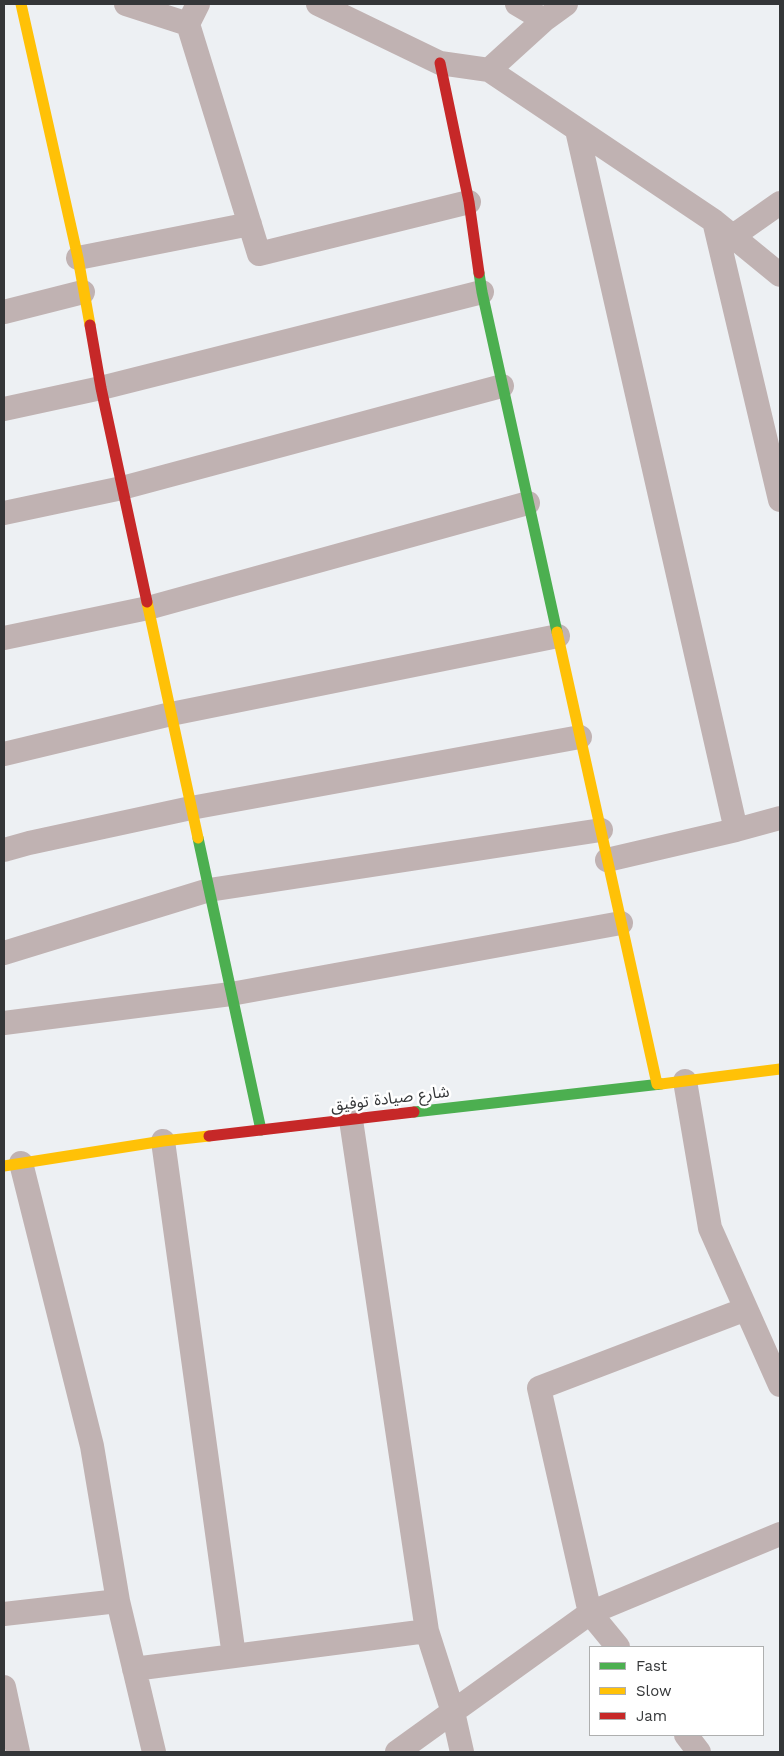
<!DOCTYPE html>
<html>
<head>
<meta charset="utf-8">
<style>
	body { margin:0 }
	#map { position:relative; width:784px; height:1756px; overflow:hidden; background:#edf0f3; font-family:"Work Sans",sans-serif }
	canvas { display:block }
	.frame { position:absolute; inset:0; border:5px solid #343638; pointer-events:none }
	.legend { position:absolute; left:589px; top:1646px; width:175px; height:90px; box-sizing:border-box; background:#fff; border:1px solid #aeafaf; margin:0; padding:6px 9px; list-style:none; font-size:15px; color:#343638 }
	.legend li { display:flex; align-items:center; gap:10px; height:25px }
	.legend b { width:25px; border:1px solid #aeafaf }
</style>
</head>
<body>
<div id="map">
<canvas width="784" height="1756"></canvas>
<div class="frame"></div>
<ul class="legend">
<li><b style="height:6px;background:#4caf50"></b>Fast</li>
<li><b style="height:6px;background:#ffc107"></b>Slow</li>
<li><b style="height:6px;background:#c62828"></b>Jam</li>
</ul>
</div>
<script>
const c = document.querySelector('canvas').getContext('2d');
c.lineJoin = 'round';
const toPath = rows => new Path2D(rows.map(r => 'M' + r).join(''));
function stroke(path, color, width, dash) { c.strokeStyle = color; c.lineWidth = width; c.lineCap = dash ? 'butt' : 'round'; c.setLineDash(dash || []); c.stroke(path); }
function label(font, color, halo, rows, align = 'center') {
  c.font = font + ' "Work Sans","Noto Sans Arabic",sans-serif'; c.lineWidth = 5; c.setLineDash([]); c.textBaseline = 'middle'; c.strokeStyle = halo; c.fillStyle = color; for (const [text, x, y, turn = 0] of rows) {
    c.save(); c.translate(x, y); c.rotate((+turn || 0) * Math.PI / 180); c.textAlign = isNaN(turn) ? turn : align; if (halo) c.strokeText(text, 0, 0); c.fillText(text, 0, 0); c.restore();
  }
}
stroke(toPath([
	[126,4,188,24,259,254,469,202],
	[318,4,440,63,489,70,714,221,780,275],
	[517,4,544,20],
	[188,24,198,4],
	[489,70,544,20,566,4],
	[577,130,736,830],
	[714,221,780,500],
	[733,236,780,203],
	[78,258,250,224],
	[4,312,83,292],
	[4,409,101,388,482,292],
	[4,513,122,488,502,386],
	[4,638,148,608,528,503],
	[4,754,171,714,558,636],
	[4,850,29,843,191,808,580,737],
	[607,860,736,830,780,818],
	[4,953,209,890,601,830],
	[4,1023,231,994,621,923],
	[685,1081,710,1228,780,1385],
	[351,1120,427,1631,453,1712,462,1752],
	[163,1141,234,1656],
	[21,1163,92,1446,118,1601,154,1752],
	[4,1614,118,1601],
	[618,1647,590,1613,539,1388,746,1309],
	[134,1669,427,1631],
	[4,1687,18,1752],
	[686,1735,699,1752],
	[397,1752,590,1613,780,1534]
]), '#c0b2b2', 24);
stroke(toPath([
	[479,273,482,292,557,632],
	[198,838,261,1130],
	[414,1112,661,1084]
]), '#4caf50', 11);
stroke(toPath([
	[21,4,78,258,90,325],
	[147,602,198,838],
	[557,632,657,1084],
	[661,1084,780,1069],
	[4,1166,163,1141,209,1136]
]), '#ffc107', 11);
stroke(toPath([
	[440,63,469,202,479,273],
	[90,325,101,388,147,602],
	[209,1136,414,1112]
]), '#c62828', 11);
label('16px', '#343638', '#fff', [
	["شارع صيادة توفيق",390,1099,-7]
]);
</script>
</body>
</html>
